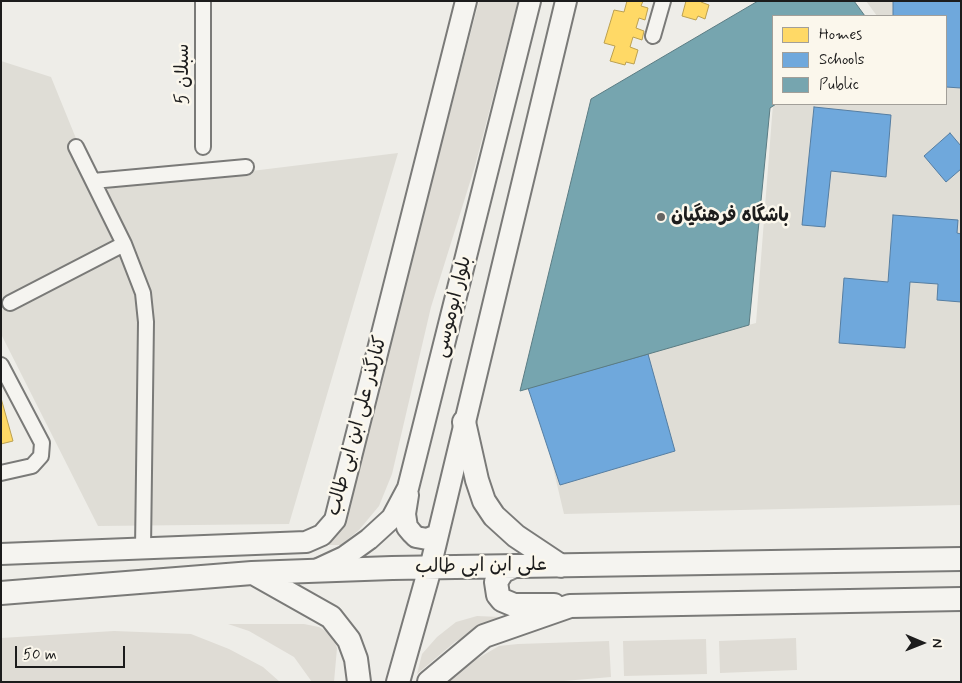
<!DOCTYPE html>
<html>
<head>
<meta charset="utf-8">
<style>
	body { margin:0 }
	#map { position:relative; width:962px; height:683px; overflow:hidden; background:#eeede8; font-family:Mynerve,sans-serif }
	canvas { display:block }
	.frame { position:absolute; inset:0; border:2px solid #1c1c1c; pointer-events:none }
	.legend { position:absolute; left:772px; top:15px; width:175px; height:90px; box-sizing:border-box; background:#fbf7ec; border:1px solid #a29f99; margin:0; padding:6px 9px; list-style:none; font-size:15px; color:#1c1c1c }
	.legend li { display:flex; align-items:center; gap:10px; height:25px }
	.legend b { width:25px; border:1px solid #a29f99 }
	.north { position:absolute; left:897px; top:618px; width:50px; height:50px; -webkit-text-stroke:4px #fbf7ec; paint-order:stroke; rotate:91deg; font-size:14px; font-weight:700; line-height:20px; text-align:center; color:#1c1c1c }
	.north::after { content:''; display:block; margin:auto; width:18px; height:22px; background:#1c1c1c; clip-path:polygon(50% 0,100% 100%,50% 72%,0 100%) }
	.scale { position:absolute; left:15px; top:646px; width:110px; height:22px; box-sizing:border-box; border:2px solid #1c1c1c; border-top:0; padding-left:6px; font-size:15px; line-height:18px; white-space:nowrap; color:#1c1c1c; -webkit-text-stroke:4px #fbf7ec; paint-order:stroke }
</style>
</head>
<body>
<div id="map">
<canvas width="962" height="683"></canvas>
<div class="frame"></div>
<ul class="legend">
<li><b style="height:14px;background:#ffd966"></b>Homes</li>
<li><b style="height:14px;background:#6fa8dc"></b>Schools</li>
<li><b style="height:14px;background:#76a5af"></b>Public</li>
</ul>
<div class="north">N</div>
<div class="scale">50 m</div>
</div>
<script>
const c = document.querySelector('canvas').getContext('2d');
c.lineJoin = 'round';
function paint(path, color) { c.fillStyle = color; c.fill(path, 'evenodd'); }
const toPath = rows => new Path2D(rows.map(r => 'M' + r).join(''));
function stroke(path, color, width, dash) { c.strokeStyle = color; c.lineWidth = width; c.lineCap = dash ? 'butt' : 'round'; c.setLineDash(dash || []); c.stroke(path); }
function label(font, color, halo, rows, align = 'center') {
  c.font = font + ' Mynerve,"Playpen Sans Arabic",sans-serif'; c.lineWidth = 5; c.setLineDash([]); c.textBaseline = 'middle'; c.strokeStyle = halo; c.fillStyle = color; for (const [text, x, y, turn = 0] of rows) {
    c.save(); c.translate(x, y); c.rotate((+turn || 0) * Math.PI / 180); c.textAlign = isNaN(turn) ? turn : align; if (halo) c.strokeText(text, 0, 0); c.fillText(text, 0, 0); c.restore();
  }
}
paint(toPath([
	[866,1,961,1,961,505,564,514,533,383,756,323,773,104,946,104,946,16,877,16],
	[1,61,51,77,97,190,398,153,289,524,98,526,1,334]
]), '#dfddd6');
paint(toPath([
	[479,1,518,1,475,166,431,307,392,474,379,506,359,530,341,545,328,545,332,536,342,525],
	[477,616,500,617,455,642,417,674,422,654,437,637,456,622],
	[228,624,304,624,319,627,332,635,337,648,334,682,312,682,294,657,249,631],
	[114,631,191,634,229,649,263,667,280,682,1,682,1,638],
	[796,638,797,670,720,673,719,641],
	[706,639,707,674,624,676,623,641],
	[609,641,611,677,552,682,448,682,475,660,499,646,518,644]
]), '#dfdcd5');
const homes = toPath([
	[627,1,643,1,641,6,648,8,645,20,639,18,636,28,644,31,642,40,633,37,630,47,638,50,634,64,626,62,625,65,610,61,615,46,604,43,614,10,624,12,627,1],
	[686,1,702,1,701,2,709,5,705,19,698,16,696,20,682,16,686,1],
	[1,398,13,441,1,444,1,398]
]);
paint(homes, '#ffd966');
stroke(homes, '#bba050', 1);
const schools = toPath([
	[893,1,961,1,961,88,946,87,946,16,893,16,893,1],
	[814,107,891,115,886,177,831,171,825,227,802,225,814,107],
	[950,133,961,146,961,169,946,182,924,156,950,133],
	[893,215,958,220,957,233,961,234,961,302,937,300,938,284,910,282,905,348,839,343,844,278,888,282,893,215],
	[648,354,675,451,560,485,528,388,648,354]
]);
paint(schools, '#6fa8dc');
stroke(schools, '#567ea2', 1);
const public = toPath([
	[758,1,854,1,865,16,773,16,773,104,776,104,770,108,749,325,520,391,591,99,758,1]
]);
paint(public, '#76a5af');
stroke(public, '#5b7c83', 1);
const street = toPath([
	[203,1,203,147],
	[653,36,663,1],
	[76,147,124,244,143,293,146,322,143,548],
	[93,181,246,167],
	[10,303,124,244],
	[1,365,42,443,41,456,32,466,1,473]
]);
const secondary = toPath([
	[408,495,405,514,407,527,412,533,416,537,427,539,437,535],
	[1,554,306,542,322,535,335,520,466,1],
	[430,568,566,1],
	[316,570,344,557,369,539,392,518,408,488,530,1]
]);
const primary = toPath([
	[464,422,477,480,484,501,494,516,516,536,561,566],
	[515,566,503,571,496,582,498,595,502,600,514,605,554,605],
	[253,573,331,617,349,640,356,659,359,682],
	[1,593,252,573,392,568,961,559],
	[398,682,430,568],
	[429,682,484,636,570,606,961,599]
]);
stroke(street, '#7a7a78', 18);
stroke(secondary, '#7a7a78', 24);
stroke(primary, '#7a7a78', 26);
stroke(street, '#f5f4f0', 14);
stroke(secondary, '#f5f4f0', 20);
stroke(primary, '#f5f4f0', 22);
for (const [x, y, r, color] of [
	[661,217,5,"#666563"]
]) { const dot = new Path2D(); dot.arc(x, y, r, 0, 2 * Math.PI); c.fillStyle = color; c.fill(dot); stroke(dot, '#fbf7ec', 2); }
label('19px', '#1c1c1c', '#fbf7ec', [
	["سبلان 5",184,74,-90],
	["بلوار ابوموسی",454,307,-76],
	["کنارگذر علی ابن ابی طالب",358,426,-75],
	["علی ابن ابی طالب",481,567,-1]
]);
label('bold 19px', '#1c1c1c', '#fbf7ec', [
	["باشگاه فرهنگیان",671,217]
], 'left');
</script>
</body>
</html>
